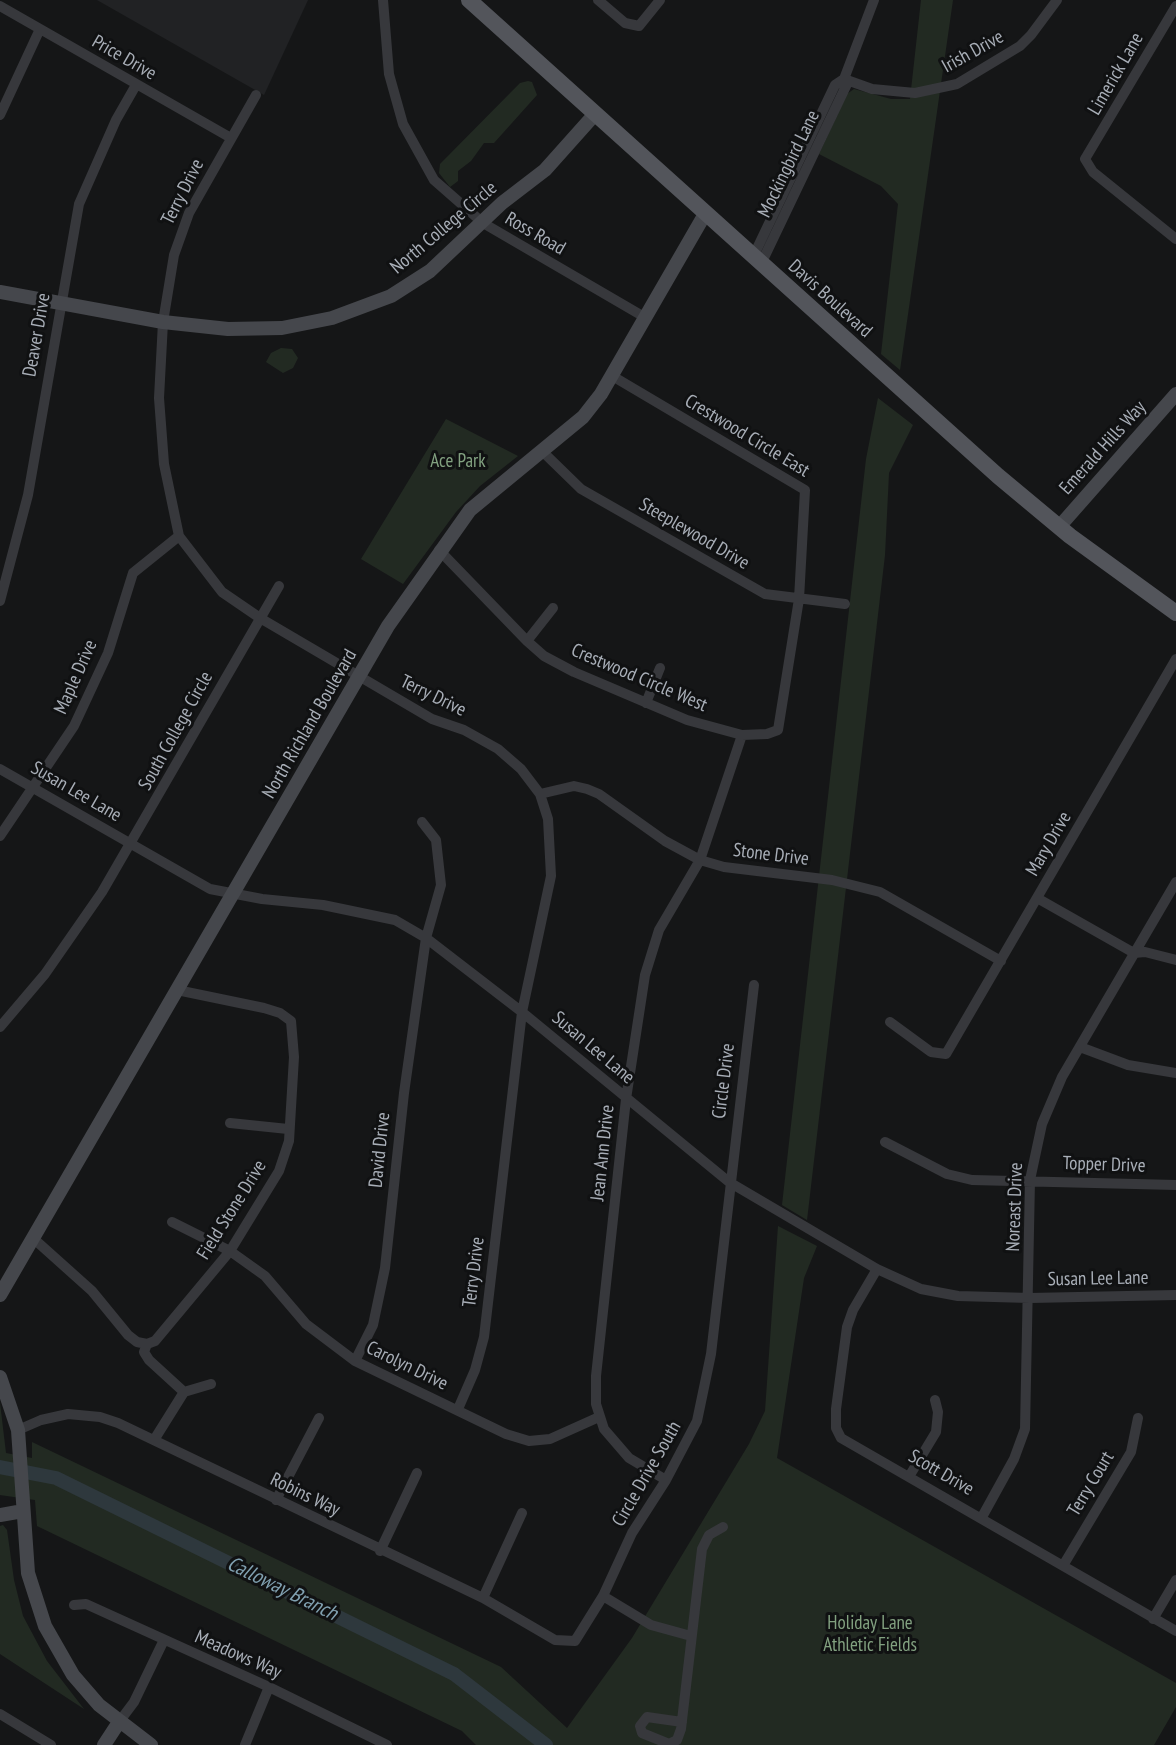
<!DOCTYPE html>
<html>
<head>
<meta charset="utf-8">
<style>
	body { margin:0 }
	canvas { display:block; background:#151617 }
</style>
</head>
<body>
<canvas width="1176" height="1745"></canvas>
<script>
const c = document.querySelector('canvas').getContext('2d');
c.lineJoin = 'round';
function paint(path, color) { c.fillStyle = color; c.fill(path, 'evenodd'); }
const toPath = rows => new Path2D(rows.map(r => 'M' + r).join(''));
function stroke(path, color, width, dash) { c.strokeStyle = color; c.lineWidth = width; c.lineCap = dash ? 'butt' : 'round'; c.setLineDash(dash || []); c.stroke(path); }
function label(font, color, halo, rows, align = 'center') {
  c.font = font + ' "PT Sans Narrow",sans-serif'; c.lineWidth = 6; c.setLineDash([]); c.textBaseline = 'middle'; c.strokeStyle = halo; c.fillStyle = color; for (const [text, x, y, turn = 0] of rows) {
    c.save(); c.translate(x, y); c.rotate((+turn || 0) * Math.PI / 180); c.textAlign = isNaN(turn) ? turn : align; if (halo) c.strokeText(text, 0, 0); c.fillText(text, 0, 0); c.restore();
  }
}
paint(toPath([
	[97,0,308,0,264,95]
]), '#212224');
paint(toPath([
	[921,0,953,0,900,370,881,354,898,204,881,186,819,154,847,94,854,89,891,99,910,99],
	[528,81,532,82,537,95,494,143,484,143,471,161,458,171,458,181,450,187,439,173,440,164,520,83],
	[281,348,292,349,298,358,293,368,283,373,266,362,271,353],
	[878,398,913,425,889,473,885,555,807,1220,782,1205,866,459],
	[446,419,518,456,480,486,456,512,403,584,361,559],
	[778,1226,817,1246,804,1278,777,1458,1176,1683,1176,1707,1154,1745,476,1745,462,1731,37,1526,35,1500,0,1495,0,1403,6,1453,32,1458,32,1442,501,1667,567,1728,632,1638,749,1444,765,1411],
	[3,1525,7,1530,14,1580,23,1616,47,1661,84,1709,0,1654,0,1526]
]), '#222a22');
stroke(toPath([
	[0,1467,56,1478,454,1674,546,1745]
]), '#2e383d', 14);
stroke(toPath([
	[383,0,389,74,403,124,434,180,483,223,646,318],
	[598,0,625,23,639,26,660,0],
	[0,6,231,138],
	[1176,6,1085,159,1093,172,1176,239],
	[844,79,872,89,915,93,957,84,1020,46,1031,35,1057,0],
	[256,95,189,213,174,255,163,322,159,398,164,464,179,536,222,592,260,618,432,719,464,730,498,749,521,769,540,794,548,819,551,876,522,1012,484,1337,475,1370,458,1409],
	[0,115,40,29],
	[753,257,835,85,844,79],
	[761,264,847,84,844,79,874,0],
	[543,452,581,489,765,594,845,604],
	[439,550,527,641,544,656,574,672,687,720,742,735,767,734,778,730,799,599,805,490,614,377],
	[0,601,28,495,79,204,116,120,136,85],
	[527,641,553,608],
	[646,703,660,668],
	[0,769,210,889,262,899,323,905,395,920,426,938,522,1012,729,1182,877,1269,921,1289,958,1296,1030,1298,1176,1295],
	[540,794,574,786,587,789,599,794,665,841,700,860,724,867,832,880,880,892,1001,961],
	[0,836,74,726,108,653,133,573,179,536],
	[1037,898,1134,953,1145,952,1176,960],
	[890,1022,931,1052,946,1054,1176,659],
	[0,1027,45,974,102,892,279,586],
	[1080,1047,1128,1065,1176,1073],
	[230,1123,288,1129],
	[885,1142,947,1174,972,1180,1176,1185],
	[172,1222,230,1251,265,1276,306,1324,355,1361,506,1434,529,1441,550,1439,599,1417],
	[34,1239,92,1291,128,1335,137,1342,147,1344],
	[877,1269,853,1310,847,1327,836,1409,836,1428,841,1438,1176,1631],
	[147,1344,155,1341,230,1251,279,1171,289,1141,294,1057,291,1021,280,1013,264,1008,177,990],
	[147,1344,144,1352,149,1360,184,1392],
	[355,1361,373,1325,385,1268,404,1093,426,938,441,885,436,840,422,822],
	[18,1430,41,1420,68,1414,100,1417,118,1423,483,1598,555,1640,575,1641,603,1596,632,1533,666,1480,697,1421,711,1354,754,985],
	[154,1440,184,1392,211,1384],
	[910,1475,936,1432,938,1412,935,1400],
	[666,1480,629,1458,604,1429,596,1404,596,1376,626,1099,645,975,659,930,700,860,742,735],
	[276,1500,319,1418],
	[982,1517,1014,1459,1025,1429,1030,1180,1042,1124,1062,1077,1176,882],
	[380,1551,417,1473],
	[1064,1564,1131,1452,1138,1418],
	[603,1596,651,1625,691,1636],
	[483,1598,522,1513],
	[74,1605,86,1604,269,1687,387,1745],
	[1153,1619,1176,1580],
	[0,1714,51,1745],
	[119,1722,134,1702,163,1642],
	[682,1722,647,1717,640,1726,642,1733,669,1744,677,1740,681,1729,702,1549,709,1535,723,1527],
	[245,1745,269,1687]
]), '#37383c', 10);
stroke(toPath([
	[0,292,163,322,228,329,282,328,332,318,391,296,430,271,502,203,545,170,595,114],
	[1059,527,1176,394],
	[0,1295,388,626,470,510,583,417,601,394,705,214],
	[0,1377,18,1430,28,1573,45,1626,73,1675,99,1705,151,1745],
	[0,1515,23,1511],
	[104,1745,119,1722]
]), '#45474c', 14);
stroke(toPath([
	[469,0,998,476,1070,536,1176,613]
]), '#53555b', 16);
label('19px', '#a8aeb7', '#101112', [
	["Irish Drive",973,52,-29],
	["Price Drive",124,58,30],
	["Limerick Lane",1116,74,-60],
	["Mockingbird Lane",789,164,-64],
	["Terry Drive",183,192,-63],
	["North College Circle",444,228,-40],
	["Ross Road",535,234,30],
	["Davis Boulevard",830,299,42],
	["Deaver Drive",37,335,-80],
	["Crestwood Circle East",747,436,31],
	["Emerald Hills Way",1103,448,-48],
	["Steeplewood Drive",694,534,30],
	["Maple Drive",76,677,-66],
	["Crestwood Circle West",639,678,23],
	["Terry Drive",433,696,26],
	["North Richland Boulevard",310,724,-60],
	["South College Circle",176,731,-61],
	["Susan Lee Lane",76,792,30],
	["Mary Drive",1049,844,-60],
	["Stone Drive",771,855,7],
	["Susan Lee Lane",593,1048,40],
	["Circle Drive",724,1081,-83],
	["David Drive",380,1150,-84],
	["Jean Ann Drive",603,1153,-84],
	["Topper Drive",1104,1165,2],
	["Noreast Drive",1015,1207,-88],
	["Field Stone Drive",232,1210,-58],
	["Terry Drive",474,1272,-83],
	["Susan Lee Lane",1098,1279,-1],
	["Carolyn Drive",407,1366,26],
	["Scott Drive",941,1473,30],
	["Circle Drive South",647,1474,-60],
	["Terry Court",1091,1484,-59],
	["Robins Way",305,1495,26],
	["Meadows Way",238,1655,24]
]);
label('19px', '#82a180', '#101112', [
	["Ace Park",458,462],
	["Holiday Lane",870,1624],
	["Athletic Fields",870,1646]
]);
label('italic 21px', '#80a0b0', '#101112', [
	["Calloway Branch",282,1589,26]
]);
</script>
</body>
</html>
